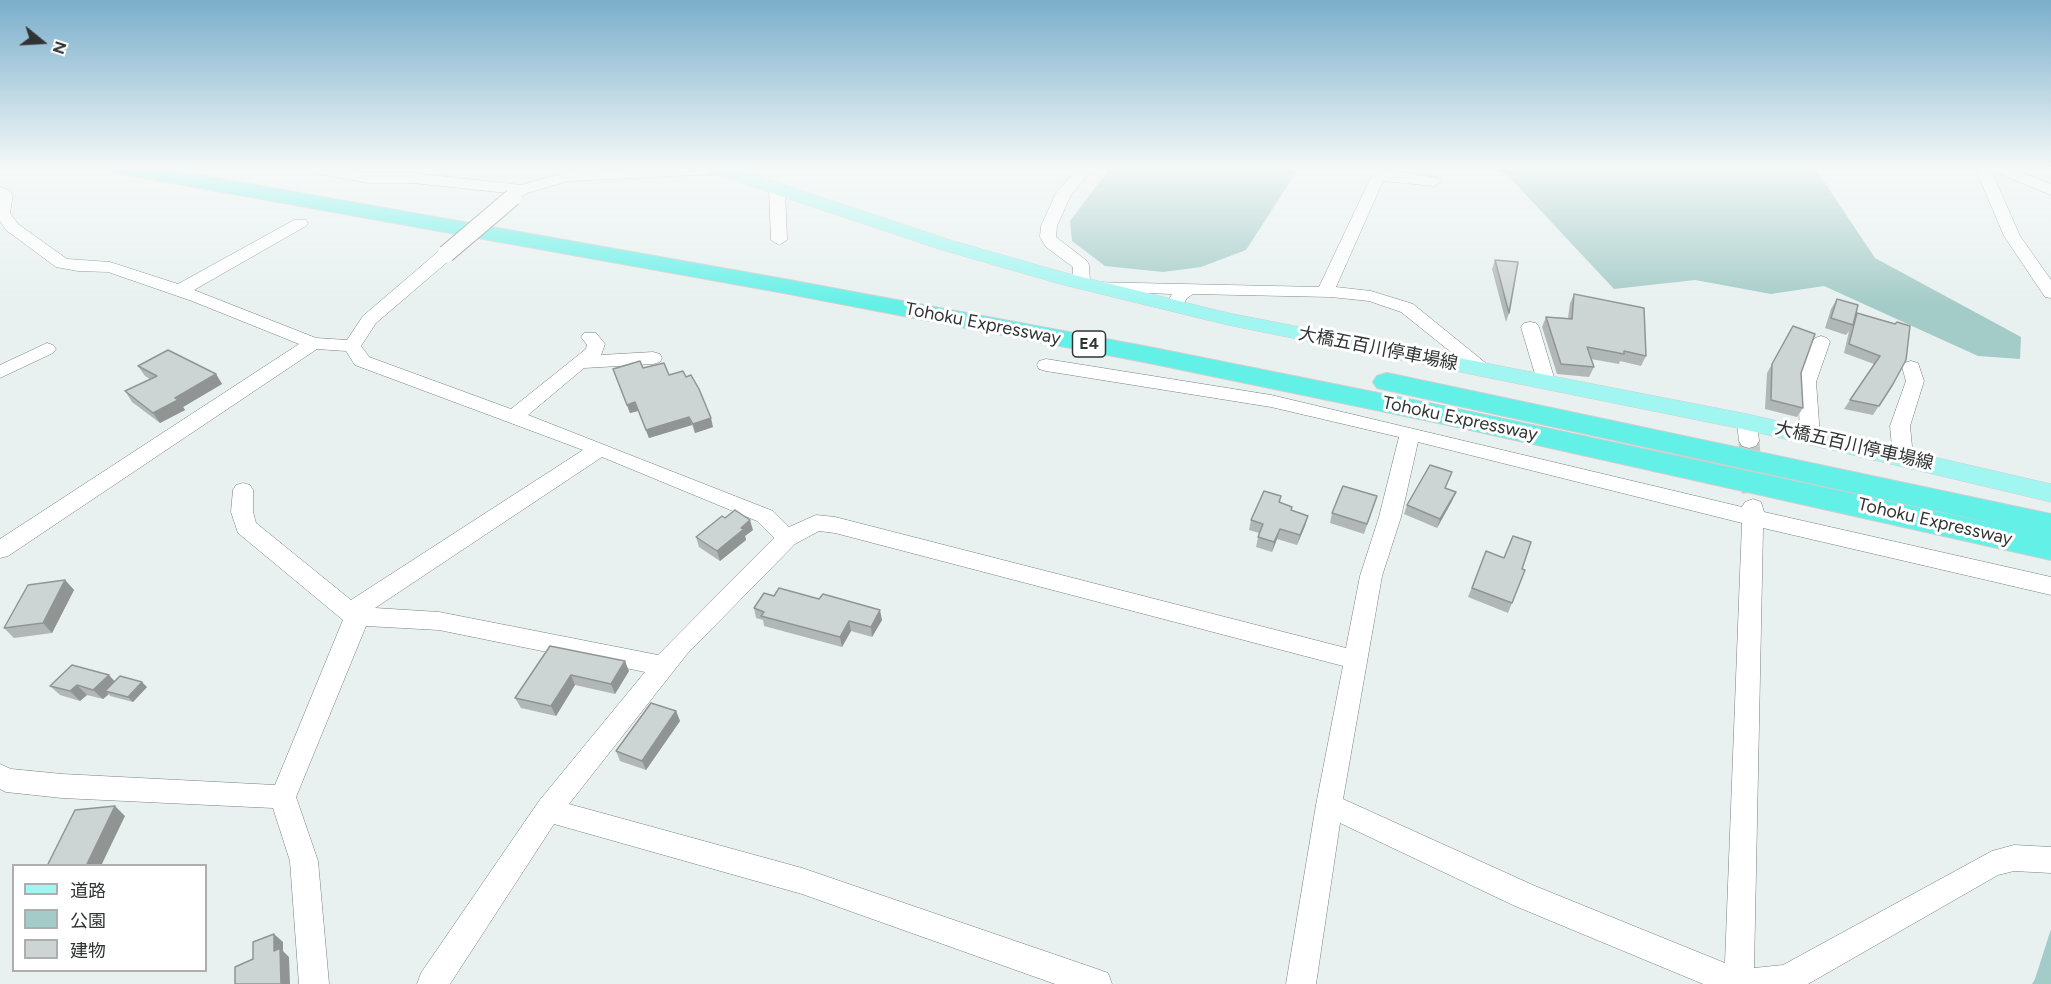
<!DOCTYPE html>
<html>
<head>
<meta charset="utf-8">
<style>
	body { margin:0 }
	#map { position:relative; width:2051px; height:984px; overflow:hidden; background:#e8f1f0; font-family:Figtree,"Noto Sans JP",sans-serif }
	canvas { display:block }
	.legend { position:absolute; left:12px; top:864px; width:195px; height:108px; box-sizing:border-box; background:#fff; border:2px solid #adaeae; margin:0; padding:8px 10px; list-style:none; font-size:18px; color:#313434 }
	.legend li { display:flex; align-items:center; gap:12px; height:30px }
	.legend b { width:30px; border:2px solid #adaeae }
	.north { position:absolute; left:12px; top:12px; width:60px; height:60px; -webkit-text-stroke:4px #fff; paint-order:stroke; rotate:108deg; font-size:16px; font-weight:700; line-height:24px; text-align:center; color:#313434 }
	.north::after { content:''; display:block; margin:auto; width:21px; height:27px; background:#313434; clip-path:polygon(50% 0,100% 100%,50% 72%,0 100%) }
</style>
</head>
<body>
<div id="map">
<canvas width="2051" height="984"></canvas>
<ul class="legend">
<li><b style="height:8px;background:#a1f6f1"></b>道路</li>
<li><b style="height:16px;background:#a3cbc7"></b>公園</li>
<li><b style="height:16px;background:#cdd5d4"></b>建物</li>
</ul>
<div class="north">N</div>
</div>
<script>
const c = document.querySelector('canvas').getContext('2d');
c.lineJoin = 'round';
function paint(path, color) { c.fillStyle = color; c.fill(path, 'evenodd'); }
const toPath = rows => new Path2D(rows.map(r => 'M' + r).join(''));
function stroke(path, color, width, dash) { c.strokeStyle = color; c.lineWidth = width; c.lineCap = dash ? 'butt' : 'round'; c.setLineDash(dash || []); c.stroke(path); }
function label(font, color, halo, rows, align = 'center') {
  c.font = font + ' Figtree,"Noto Sans JP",sans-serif'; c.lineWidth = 6; c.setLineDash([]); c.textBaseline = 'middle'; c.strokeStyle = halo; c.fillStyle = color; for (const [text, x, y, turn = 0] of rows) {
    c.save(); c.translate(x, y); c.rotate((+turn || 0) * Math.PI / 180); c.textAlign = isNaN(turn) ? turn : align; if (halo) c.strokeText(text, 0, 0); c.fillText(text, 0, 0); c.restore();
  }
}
paint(toPath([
	[1110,168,1299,168,1246,250,1201,267,1163,272,1105,266,1072,241,1070,221],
	[1497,168,1815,168,1875,258,2021,337,2020,359,1978,356,1824,286,1771,294,1695,280,1614,289,1510,178],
	[2051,929,2051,984,2032,984,2035,979]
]), '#a3cbc7');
stroke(toPath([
	[1749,441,1753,503]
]), '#c3cbca', 21, [21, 10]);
const minor = toPath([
	[308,168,340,168,368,173,413,173,521,185,577,169,583,172,645,168,725,169,717,174,568,181,527,193,513,202,505,197,508,193,413,183,368,183,315,173,308,168],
	[1078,168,1094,168,1071,195,1057,226,1056,237,1087,261,1089,265,1090,282,1319,287,1372,175,1385,170,1439,178,1442,181,1434,186,1383,181,1336,287,1371,291,1413,304,1493,369,1491,373,1477,373,1401,312,1369,301,1331,297,1193,294,1187,298,1180,310,1174,311,1168,310,1165,306,1172,294,1094,291,1086,287,1075,287,1072,283,1073,267,1046,247,1040,237,1041,226,1056,193,1078,168],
	[1975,168,1990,168,2020,236,2051,280,2051,298,2045,297,2004,236,1975,168],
	[1991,168,2012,168,2051,184,2051,195,1993,171,1991,168],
	[777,184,785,189,787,240,779,245,771,240,769,189,777,184],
	[0,187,10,191,13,194,10,213,18,224,67,259,110,262,178,284,294,220,306,220,308,223,306,226,194,290,316,338,347,340,363,316,440,250,452,250,454,254,452,258,376,323,361,346,369,357,511,409,586,349,587,345,581,337,584,333,596,333,605,344,601,355,653,352,660,354,662,358,660,362,653,364,584,368,528,415,773,511,789,527,816,515,835,517,1346,648,1360,576,1379,517,1399,437,1271,407,1046,371,1039,369,1037,365,1039,361,1046,359,1271,395,1742,507,1745,502,1753,499,1761,502,1764,512,2051,577,2051,595,1763,528,1754,968,1783,965,1992,851,2014,845,2051,847,2051,873,2014,871,1998,875,1808,984,1703,984,1515,906,1340,823,1316,984,1286,984,1316,805,1343,666,835,533,819,531,795,544,687,654,569,804,802,868,1097,969,1108,973,1112,984,1055,984,802,894,554,824,450,984,417,984,421,973,539,801,645,672,439,630,366,626,296,797,318,861,329,984,299,984,290,861,273,808,62,798,6,792,0,789,0,764,11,769,62,774,275,785,343,620,238,533,231,512,233,490,236,485,243,483,250,485,253,490,253,512,256,523,351,600,583,450,355,365,346,351,317,349,8,556,0,558,0,539,299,344,192,301,108,272,78,271,56,267,6,230,0,221,0,187],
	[1418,442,1742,523,1725,963,1535,886,1343,799,1382,576,1401,517,1418,442],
	[602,457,757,521,774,538,658,655,439,612,375,608,602,457],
	[1530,322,1536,323,1539,327,1555,381,1553,385,1539,385,1537,381,1521,327,1524,323,1530,322],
	[1821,336,1827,338,1830,342,1816,382,1820,436,1817,441,1810,443,1803,441,1800,436,1798,382,1812,342,1815,338,1821,336],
	[47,343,53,345,56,349,53,353,0,378,0,365,47,343],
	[1911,361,1918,363,1924,381,1910,426,1913,457,1910,462,1903,464,1896,462,1893,457,1890,426,1906,381,1902,367,1904,363,1911,361],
	[1747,415,1754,417,1757,422,1759,441,1756,446,1749,448,1742,446,1739,441,1737,422,1740,417,1747,415]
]);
const major = toPath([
	[706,168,734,168,953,241,1066,273,1228,313,1747,414,2051,484,2051,502,1747,430,1228,325,1060,284,939,249,709,172,706,168]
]);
const highway = toPath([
	[111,168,160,168,784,279,1149,347,1448,407,2051,536,2051,560,1448,425,1149,363,784,293,122,174,114,173,111,168],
	[1387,373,2051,514,2051,536,1377,388,1373,382,1377,376,1387,373]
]);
stroke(minor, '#798180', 1);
stroke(major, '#cecece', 1);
stroke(highway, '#cecece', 2);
paint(minor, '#fff');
paint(major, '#a1f6f1');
paint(highway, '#63f0e7');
const minorBridge = toPath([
	[446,254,513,197]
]);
stroke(minorBridge, '#798180', 19, []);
stroke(minorBridge, '#fff', 17);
paint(toPath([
	[1495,260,1509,313,1506,322,1492,269],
	[1574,294,1646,356,1641,366,1620,361,1619,364,1591,359,1594,367,1589,377,1557,374,1542,327,1546,317,1568,318,1570,303],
	[1837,299,1856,314,1895,324,1893,384,1873,415,1844,409,1874,364,1844,353,1849,331,1846,335,1825,328,1831,309],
	[1788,335,1801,373,1803,408,1797,417,1765,409,1767,373],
	[138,366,216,374,222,384,183,407,185,410,160,423,132,402,125,391,150,379,145,376],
	[643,368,669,375,713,427,695,433,692,425,649,438,638,411,630,413,613,369],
	[1446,488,1452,501,1437,528,1404,514,1407,505],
	[1377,496,1364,534,1330,523,1332,513],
	[1280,503,1292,507,1291,511,1308,516,1305,526,1297,545,1277,539,1272,552,1256,547,1259,533,1249,530,1251,520],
	[753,530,745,536,746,540,720,561,699,547,696,537],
	[1486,551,1522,569,1512,603,1508,613,1468,597],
	[65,580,74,590,52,633,14,638,4,628],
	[774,596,882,620,872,637,851,631,842,647,764,626,763,620,756,618,754,608],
	[550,646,629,671,615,694,575,685,556,716,521,708,515,698],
	[115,681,147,687,133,702,110,696,109,694,103,699,87,695,80,701,60,695,50,686],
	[676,711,680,721,646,770,620,761,616,751]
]), '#b0b7b6');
paint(toPath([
	[216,374,222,384,183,407,185,410,160,423,153,413,175,398],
	[635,402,638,411,630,413,627,405],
	[689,417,692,425,649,438,646,430],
	[711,418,713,427,695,433,693,424],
	[1456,492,1452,501,1437,528,1440,519],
	[1308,516,1305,526,1297,545,1300,535],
	[750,520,753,530,745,536,746,540,720,561,717,551,741,528],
	[1280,529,1277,539,1272,552,1274,542],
	[65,580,74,590,52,633,43,623],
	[880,610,882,620,872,637,871,627],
	[849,621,851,631,842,647,840,637],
	[625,661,629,671,615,694,611,684],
	[109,675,118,685,105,691,109,694,103,699,93,690],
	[571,675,575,685,556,716,551,706],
	[142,682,147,687,133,702,128,697],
	[77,685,87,695,80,701,70,691],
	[676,711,680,721,646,770,642,761],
	[115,806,125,816,101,866,86,866],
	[274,934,283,942,283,951,289,957,290,984,281,984,274,951]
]), '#909594');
const building = toPath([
	[1495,260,1518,262,1509,313,1495,260],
	[1574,294,1644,308,1646,356,1624,351,1624,354,1587,347,1594,367,1561,364,1546,317,1572,319,1574,294],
	[1837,299,1858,305,1853,325,1831,318,1837,299],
	[1857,313,1895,324,1897,322,1910,326,1906,360,1893,384,1879,406,1850,400,1880,356,1849,344,1857,313],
	[1793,326,1815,334,1801,373,1803,408,1771,400,1772,364,1793,326],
	[168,350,216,374,175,398,178,400,153,413,125,391,157,376,138,366,168,350],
	[640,361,643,368,664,363,669,375,683,371,686,377,691,375,699,389,711,418,693,424,689,417,646,430,635,402,627,405,613,369,640,361],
	[1430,465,1452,472,1445,488,1456,492,1440,519,1407,505,1430,465],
	[1343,486,1377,496,1367,524,1332,513,1343,486],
	[1264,491,1281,496,1279,502,1292,507,1291,510,1308,516,1300,535,1280,529,1274,542,1258,537,1263,524,1251,520,1264,491],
	[735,510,750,520,741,528,744,529,717,551,696,537,722,516,725,518,735,510],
	[1513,536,1531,542,1522,569,1525,570,1512,603,1472,588,1486,551,1504,558,1513,536],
	[65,580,43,623,4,628,28,585,65,580],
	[779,588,819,599,823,594,880,610,871,627,849,621,840,637,761,616,764,612,754,608,764,593,774,596,779,588],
	[550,646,625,661,611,684,571,675,551,706,515,698,550,646],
	[72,665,109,675,93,690,77,685,70,691,50,686,72,665],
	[120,676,142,682,128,697,105,691,120,676],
	[651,703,676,711,642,761,616,751,651,703],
	[115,806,86,866,47,866,75,810,115,806],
	[274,934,274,951,280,948,281,984,235,984,235,967,253,959,253,942,274,934]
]);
paint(building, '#cdd5d4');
stroke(building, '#909594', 1.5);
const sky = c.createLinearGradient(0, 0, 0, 306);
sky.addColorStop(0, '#7aaecb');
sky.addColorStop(0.55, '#f5f9f8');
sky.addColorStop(1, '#f5f9f800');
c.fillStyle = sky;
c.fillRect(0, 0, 2051, 306);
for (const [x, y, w] of [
	[1089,344,33]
]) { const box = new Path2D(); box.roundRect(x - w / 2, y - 13, w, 26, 4.5); c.fillStyle = '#fff'; c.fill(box); stroke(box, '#313434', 1.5); }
label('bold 16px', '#313434', null, [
	["E4",1089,344]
]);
label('18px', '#313434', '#fff', [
	["Tohoku Expressway",983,324,11],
	["大橋五百川停車場線",1378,349,11],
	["Tohoku Expressway",1460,419,12],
	["大橋五百川停車場線",1854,446,13],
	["Tohoku Expressway",1935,522,13]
]);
</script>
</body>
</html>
